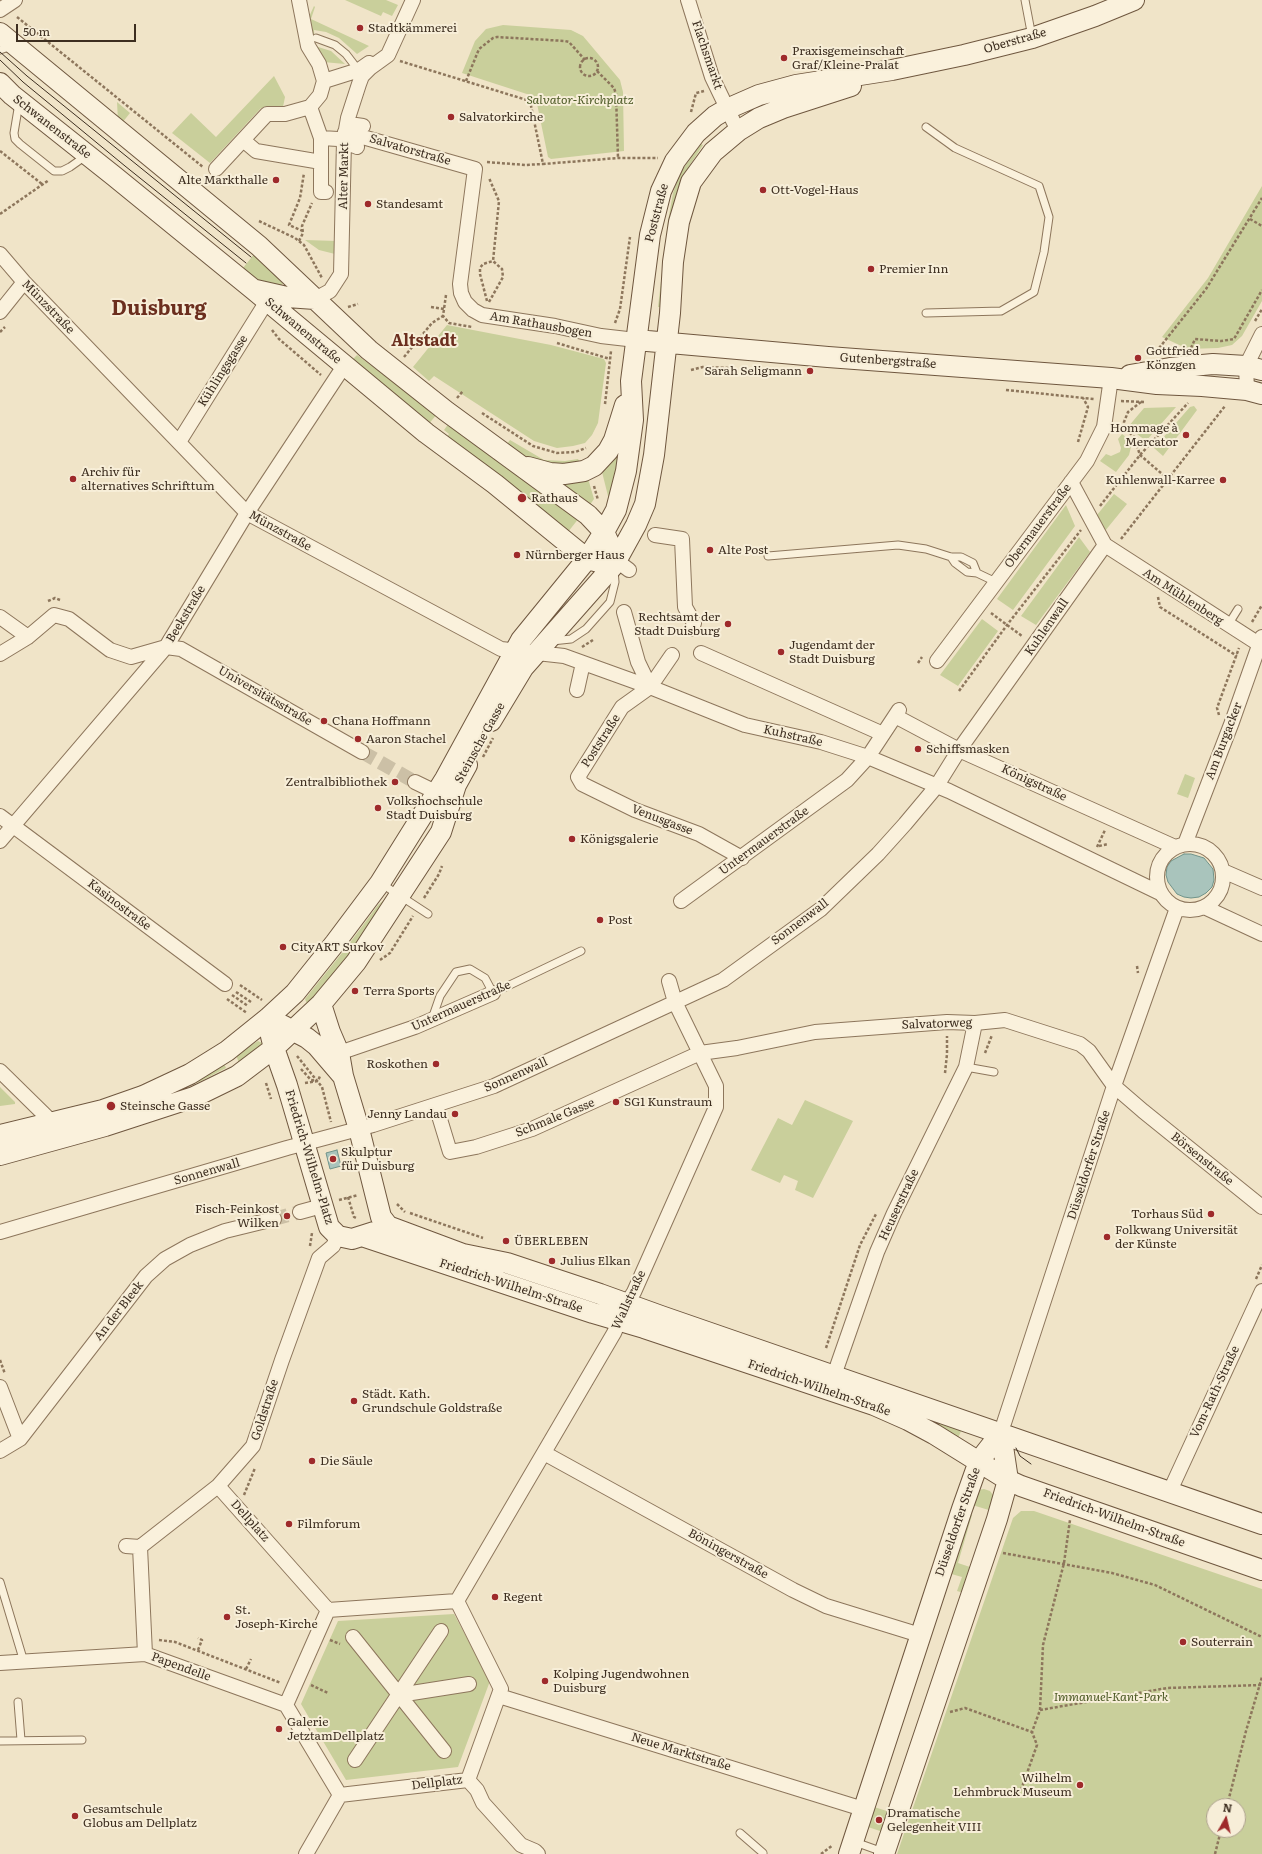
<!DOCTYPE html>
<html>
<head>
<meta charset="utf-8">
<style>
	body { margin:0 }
	#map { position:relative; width:1262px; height:1854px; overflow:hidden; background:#f0e4c8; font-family:Literata,serif }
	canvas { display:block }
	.north { position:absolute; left:1206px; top:1798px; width:40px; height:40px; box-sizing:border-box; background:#f7eed8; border:1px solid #ada18e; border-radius:50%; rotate:8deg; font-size:11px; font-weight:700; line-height:16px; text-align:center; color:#3d2e20 }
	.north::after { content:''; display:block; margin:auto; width:14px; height:18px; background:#9e2a2b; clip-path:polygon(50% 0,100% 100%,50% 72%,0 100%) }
	.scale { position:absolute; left:16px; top:24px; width:120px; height:18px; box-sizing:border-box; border:2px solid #3d2e20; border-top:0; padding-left:5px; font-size:12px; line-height:14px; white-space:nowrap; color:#3d2e20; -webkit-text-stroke:3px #f7eed8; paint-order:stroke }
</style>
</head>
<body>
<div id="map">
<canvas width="1262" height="1854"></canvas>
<div class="north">N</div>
<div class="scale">50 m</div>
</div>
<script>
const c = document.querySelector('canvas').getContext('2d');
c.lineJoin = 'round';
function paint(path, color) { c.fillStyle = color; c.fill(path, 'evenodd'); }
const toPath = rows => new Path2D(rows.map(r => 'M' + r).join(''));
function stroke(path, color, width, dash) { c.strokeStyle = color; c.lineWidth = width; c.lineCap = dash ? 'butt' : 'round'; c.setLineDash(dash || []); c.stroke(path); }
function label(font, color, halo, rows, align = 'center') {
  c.font = font + ' Literata,serif'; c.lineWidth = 4; c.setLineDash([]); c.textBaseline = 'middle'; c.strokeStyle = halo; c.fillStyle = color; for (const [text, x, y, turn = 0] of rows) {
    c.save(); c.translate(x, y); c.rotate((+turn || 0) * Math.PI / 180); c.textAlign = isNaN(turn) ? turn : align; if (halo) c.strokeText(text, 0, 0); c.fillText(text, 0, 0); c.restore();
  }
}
paint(toPath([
	[345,0,386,0,398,5,392,16,383,12,381,16],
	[314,6,315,7,311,19,369,46,357,54,339,38,326,32,314,30,315,46,331,51,345,64,323,62,312,46,308,19],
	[503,25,571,30,583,36,620,80,623,92,624,151,551,159,548,157,536,99,533,96,462,73,475,41,486,29],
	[274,76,285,97,283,107,261,108,210,163,172,133,191,113,216,137],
	[117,102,130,113,122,123,118,121],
	[701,144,703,145,684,174,677,193,672,220,662,307,658,307,668,221,673,193,680,173],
	[1262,186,1262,301,1242,336,1232,345,1218,348,1188,349,1162,337,1208,278],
	[305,240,337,241,335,254,319,250],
	[255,253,285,279,281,287,262,283,243,268],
	[447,325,551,345,604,359,606,363,598,423,592,435,585,443,573,446,557,448,534,441,434,376,429,381,413,367],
	[357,355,437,414,428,425,351,361],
	[1194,406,1197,410,1163,456,1154,448,1190,407],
	[1176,407,1146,441,1128,427,1144,408],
	[449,423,579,518,568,532,446,438,449,434,444,430],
	[1122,434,1130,440,1131,447,1129,455,1116,472,1100,461,1106,454,1111,456,1120,452,1121,448,1118,439],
	[510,440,544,460,565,461,578,459,582,466,537,465,506,445],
	[620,445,612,499,608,496,601,468],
	[587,475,594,499,587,509,550,479],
	[1114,494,1127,504,1105,531,1097,515],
	[1066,505,1075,526,1013,610,997,599],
	[1079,537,1090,552,1036,625,1021,616],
	[982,619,998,631,958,686,940,675],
	[1185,774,1195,778,1188,798,1177,794],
	[384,900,386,900,350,954,310,1004,307,1004,305,999,346,948,378,905],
	[258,1041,262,1043,262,1045,239,1063,236,1055],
	[223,1061,226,1068,201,1081,166,1096],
	[0,1087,15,1102,15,1104,0,1106],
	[805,1100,853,1121,813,1198,795,1190,798,1181,784,1175,780,1183,751,1170,778,1118,792,1125],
	[934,1418,962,1429,958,1438,933,1422],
	[984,1489,990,1491,993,1495,992,1511,969,1504,978,1490],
	[1021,1511,1034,1511,1262,1589,1262,1854,897,1854,1013,1518],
	[1214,1806,1238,1806,1238,1830,1214,1830],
	[966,1513,972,1515,958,1563,973,1568,964,1593,957,1591,962,1577,948,1573],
	[454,1614,490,1681,458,1767,346,1780,301,1704,338,1621],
	[871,1806,890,1812,883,1832,865,1826]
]), '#c9cf9b');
const water = toPath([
	[1184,854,1191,854,1204,858,1213,869,1214,880,1212,887,1206,893,1199,897,1191,898,1184,897,1177,894,1168,882,1166,875,1167,867,1171,861,1184,854],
	[337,1150,341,1166,330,1169,326,1153,337,1150]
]);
paint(water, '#a9c4bc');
stroke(water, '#6f938a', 1);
stroke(toPath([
	[362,752,415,782],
	[274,1219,300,1212]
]), '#ccc0a6', 14, [14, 7]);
const lane = toPath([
	[1025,0,1032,37],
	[316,38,335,45,346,54,359,71],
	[0,50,12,46],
	[19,103,14,133,15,139,20,144,54,171,62,171,70,167,87,155],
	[926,313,1001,311,1034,292,1044,252,1049,217,1039,186,955,148,926,127],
	[768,556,898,545,926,549,951,557,961,557,973,563,977,573],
	[951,557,955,563,967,572,977,573,996,582],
	[1228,625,1238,609],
	[552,641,571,639,586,629,610,602,615,582,614,570],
	[382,884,428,914],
	[432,1019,440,996,456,972,470,969,485,978,493,993,581,951],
	[966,1067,994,1072],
	[0,1582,24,1662],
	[18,1702,21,1740],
	[0,1741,82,1740],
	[740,1833,763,1853],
	[855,1842,883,1852]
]);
const street = toPath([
	[688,0,712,77,738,131],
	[0,10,15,0],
	[324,81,359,70,369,63],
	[310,107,321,138,338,139,357,147],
	[356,125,363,126],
	[345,132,475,169,460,284,461,293,465,302,473,310,482,315,555,326,601,336,636,340],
	[321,138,321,192,326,192],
	[243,140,256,151,321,162],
	[216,169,267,114,285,114,310,107,320,95,324,81,319,64,308,46,299,0],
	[0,254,24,282,247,513,501,649,564,656,650,687,745,725,821,742,868,757,949,791,1160,893],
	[315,299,330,291,341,274,344,141,348,118,359,84,362,76,370,68,388,55,413,0],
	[0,312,24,282],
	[1247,390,1246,366,1262,334],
	[179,442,267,301],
	[1071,482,1105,545,1262,646],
	[655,535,682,539,685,607,694,623,692,629],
	[617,561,629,570],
	[624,612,638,662,650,687],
	[0,617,28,637],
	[701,653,883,734],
	[0,654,28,637,54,615,69,619,110,650,131,657,166,647,181,649,362,752],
	[672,655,650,687,622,707,578,777,582,784,635,810,699,834,742,858],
	[937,661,1087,461,1104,427,1111,378],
	[577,690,583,663],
	[895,716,959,750,1175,847],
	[415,782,444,796],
	[0,816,225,984],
	[0,841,166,647,247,513,344,366],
	'1157 877a33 33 0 1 1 66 0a33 33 0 1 1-66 0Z',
	[1185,844,1232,722,1262,637],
	[1223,871,1262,888],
	[681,901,847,780,868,757,899,710],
	[1204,907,1262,934],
	[339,1053,415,1027,493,993],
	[0,1071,52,1122],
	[436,1106,450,1152,476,1147,532,1129,700,1053,737,1048,815,1032,947,1022,975,1023,1005,1020,1080,1044,1089,1051,1114,1086,1143,1111,1262,1207],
	[300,1212,322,1206],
	[0,1232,287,1148,373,1125,494,1086,723,980,821,909,878,854,905,824,936,787,959,750,1105,545],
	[831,1384,877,1252,894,1213,966,1067,975,1023],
	[0,1387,20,1439],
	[1004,1423,1114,1086,1177,908],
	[0,1451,20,1439,146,1276,165,1259,190,1245,225,1231,274,1219],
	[544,1453,793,1590,826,1606,920,1635],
	[218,1486,328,1610],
	[1169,1493,1262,1291],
	[126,1546,140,1547,218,1486,253,1446,282,1360,319,1258,333,1246,338,1236],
	[140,1547,145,1654],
	[457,1601,614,1333,627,1303,634,1292,716,1107,716,1086,675,1002,669,981],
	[457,1601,501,1689,468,1780],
	[328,1610,457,1601],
	[353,1637,444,1751],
	[0,1663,145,1654,286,1705],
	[399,1695,469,1684],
	[499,1696,863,1809],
	[286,1705,340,1795,468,1780],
	[286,1705,328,1610],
	[355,1760,441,1631],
	[468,1780,477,1790,483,1803,521,1845,535,1851,538,1854],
	[306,1854,340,1795]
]);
const secondary = toPath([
	[0,33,259,246,369,350,446,411,588,515,604,532,609,543],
	[0,83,12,95,114,176,254,290,426,433,495,484,587,559,599,562],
	[256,290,287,297,315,299],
	[636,340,828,357,1111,378,1157,384,1202,386,1247,390,1262,394],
	[1130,375,1170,368,1213,364,1246,366,1262,370],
	[528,467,550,473,564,474,584,471,594,466,608,451,614,440,625,405],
	[491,721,523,668,614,565,636,525,645,504,654,455,670,313,673,262,679,222,691,182,713,152,738,131,759,118,783,108,851,86],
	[321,1004,330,1032,339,1053,343,1076,359,1129,381,1217,388,1226,463,1254,507,1263,600,1294,661,1316,1262,1524],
	[282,1025,307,1038,317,1046,341,1074],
	[271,1036,274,1048,287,1085,329,1227,338,1236,352,1239,374,1232],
	[0,1135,103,1110,143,1096,190,1074,227,1051,268,1018,295,993,335,943,380,883,445,779,521,640,587,559,604,532,616,510,626,471,633,420,631,381,650,235,661,191,675,161,696,133,715,116,727,109,759,95,796,85,892,70,964,55,1032,38,1095,16,1134,0],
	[0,1155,105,1126,194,1097,237,1076,274,1048,321,1004,356,962,441,832,456,785,467,765],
	[362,1236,593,1313,644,1328,874,1405,908,1420,934,1434,1008,1480,1021,1486,1262,1570],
	[849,1854,962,1509,979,1461,1001,1433],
	[884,1854,997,1519,1008,1480,1001,1433]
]);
stroke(lane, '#8d765c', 9);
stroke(street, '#8d765c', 16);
stroke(secondary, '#6f573f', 22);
stroke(toPath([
	[17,17,203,167],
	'580 67a9 9 0 1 1 18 0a9 9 0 1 1-18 0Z',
	[400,61,530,101,543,164,618,158,658,158],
	[597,71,614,88,616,94,618,158],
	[466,81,479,49,493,38,497,37,565,41,569,42,585,60],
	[691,112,696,93,704,91],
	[0,151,42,184],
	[487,162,525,165,543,164],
	[0,214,49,180],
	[1250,219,1262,226],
	[259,221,295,238,304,245,322,278],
	[303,231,289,225,300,198,304,173],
	[299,241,303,233,302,226,312,203],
	[446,295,443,316,449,323,472,327],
	[487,301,480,274,480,268,483,264,493,261],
	[489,302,503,277,502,269,493,261,499,201,489,178],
	[348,307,358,304],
	[431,307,444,309],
	[1255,321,1262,309],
	[615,323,620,309,630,237],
	[272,330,279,339,321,375],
	[0,332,5,327],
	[557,343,610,359],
	[1191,348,1195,339,1221,341,1234,339,1262,290],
	[1156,352,1206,289,1262,198],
	[404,357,432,323,443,316],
	[691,370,703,367,730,368],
	[1006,390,1094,399],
	[457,398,463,391],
	[1121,401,1144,402],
	[1141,402,1128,412,1124,422,1124,427,1134,437,1140,455,1168,479],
	[605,404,611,351],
	[482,413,533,446,557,453,575,452,586,448],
	[1078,442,1088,407,1083,398],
	[594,486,598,500],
	[1100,506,1140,455,1188,403],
	[1121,539,1225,406],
	[1158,597,1160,607,1237,656],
	[48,601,55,598,60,600],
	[991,613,1022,636],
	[1252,622,1262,605],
	[582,647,593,640],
	[918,663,922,657],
	[959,691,1007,625,1081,530],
	[1219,715,1217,708,1239,648],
	[483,757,493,738],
	[465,815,474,819],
	[1099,846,1108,844],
	[1097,847,1105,830],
	[424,898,439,874,442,866],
	[380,960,390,953,413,916],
	[1137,966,1138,973],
	[240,985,262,1000],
	[236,992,251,1002],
	[232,995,248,1006],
	[227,999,247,1013],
	[985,1053,992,1035],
	[297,1056,322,1087,331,1122],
	[301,1069,311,1080,317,1081],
	[945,1073,947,1054,947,1036],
	[266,1083,271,1099],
	[305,1083,318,1081,320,1076],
	[348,1197,354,1217,356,1218],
	[339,1200,358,1195],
	[397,1204,405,1212],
	[410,1213,483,1238],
	[310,1246,312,1233],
	[1256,1279,1262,1265],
	[826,1348,860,1245,876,1214],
	[0,1360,5,1374],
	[244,1495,255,1468],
	[1003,1553,1112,1573,1155,1585,1262,1637],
	[159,1640,175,1642,281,1683],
	[330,1640,340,1644],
	[198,1650,202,1640,198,1638],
	[246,1669,251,1659],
	[311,1685,328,1693],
	[1040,1710,1167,1688,1262,1685],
	[950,1712,965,1708,1032,1732],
	[1021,1790,1037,1745,1032,1732,1040,1710,1043,1645,1064,1563,1070,1520],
	[1227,1806,1246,1731,1262,1677],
	[821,1854,833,1845],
	[1215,1854,1221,1830]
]), '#8d765c', 2.5, [3, 2]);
stroke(lane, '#faf1dc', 7);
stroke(street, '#faf1dc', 14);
stroke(secondary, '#faf1dc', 20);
stroke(toPath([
	[0,52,27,76,251,257],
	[0,60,23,82,125,166,246,263],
	[1016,1448,1020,1456,1031,1464]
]), '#3d2e20', 1);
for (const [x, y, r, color] of [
	[360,28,4,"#9e2a2b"],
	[784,58,4,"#9e2a2b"],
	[451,117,4,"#9e2a2b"],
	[276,180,4,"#9e2a2b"],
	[763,190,4,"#9e2a2b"],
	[368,204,4,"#9e2a2b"],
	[871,269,4,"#9e2a2b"],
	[1138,358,4,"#9e2a2b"],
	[810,371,4,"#9e2a2b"],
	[1186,435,4,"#9e2a2b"],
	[73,479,4,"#9e2a2b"],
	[1223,480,4,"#9e2a2b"],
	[522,498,5,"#9e2a2b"],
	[710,550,4,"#9e2a2b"],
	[517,555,4,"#9e2a2b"],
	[728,624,4,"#9e2a2b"],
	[781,652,4,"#9e2a2b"],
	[324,721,4,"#9e2a2b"],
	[358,739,4,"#9e2a2b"],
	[918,749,4,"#9e2a2b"],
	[395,782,4,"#9e2a2b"],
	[378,808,4,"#9e2a2b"],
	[572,839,4,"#9e2a2b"],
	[600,920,4,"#9e2a2b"],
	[283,947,4,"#9e2a2b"],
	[355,991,4,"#9e2a2b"],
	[436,1064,4,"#9e2a2b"],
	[616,1102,4,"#9e2a2b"],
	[111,1106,5,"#9e2a2b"],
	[455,1114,4,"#9e2a2b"],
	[333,1159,4,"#9e2a2b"],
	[1211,1214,4,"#9e2a2b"],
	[287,1216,4,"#9e2a2b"],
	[1107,1237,4,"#9e2a2b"],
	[506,1241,4,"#9e2a2b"],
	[552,1261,4,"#9e2a2b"],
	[354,1401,4,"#9e2a2b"],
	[312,1461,4,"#9e2a2b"],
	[289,1524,4,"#9e2a2b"],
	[495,1597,4,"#9e2a2b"],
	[227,1617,4,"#9e2a2b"],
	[1183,1642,4,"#9e2a2b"],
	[545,1681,4,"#9e2a2b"],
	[279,1729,4,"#9e2a2b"],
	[1080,1785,4,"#9e2a2b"],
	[75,1816,4,"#9e2a2b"],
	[879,1820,4,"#9e2a2b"]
]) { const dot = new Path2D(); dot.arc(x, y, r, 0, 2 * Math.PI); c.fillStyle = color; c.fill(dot); stroke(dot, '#f7eed8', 1.5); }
label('12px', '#3d2e20', '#f7eed8', [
	["Stadtkämmerei",368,28],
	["Praxisgemeinschaft",792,51],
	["Graf/Kleine-Pralat",792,65],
	["Salvatorkirche",459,117],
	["Alte Markthalle",268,180,"right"],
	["Ott-Vogel-Haus",771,190],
	["Standesamt",376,204],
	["Premier Inn",879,269],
	["Gottfried",1146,351],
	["Könzgen",1146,365],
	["Sarah Seligmann",802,371,"right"],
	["Hommage à",1178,428,"right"],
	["Mercator",1178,442,"right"],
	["Archiv für",81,472],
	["alternatives Schrifttum",81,486],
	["Kuhlenwall-Karree",1215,480,"right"],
	["Rathaus",531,498],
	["Alte Post",718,550],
	["Nürnberger Haus",525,555],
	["Rechtsamt der",720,617,"right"],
	["Stadt Duisburg",720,631,"right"],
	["Jugendamt der",789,645],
	["Stadt Duisburg",789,659],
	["Chana Hoffmann",332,721],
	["Aaron Stachel",366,739],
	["Schiffsmasken",926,749],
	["Zentralbibliothek",387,782,"right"],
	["Volkshochschule",386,801],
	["Stadt Duisburg",386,815],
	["Königsgalerie",580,839],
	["Post",608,920],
	["CityART Surkov",291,947],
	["Terra Sports",363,991],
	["Roskothen",428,1064,"right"],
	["SG1 Kunstraum",624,1102],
	["Steinsche Gasse",120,1106],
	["Jenny Landau",447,1114,"right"],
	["Skulptur",341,1152],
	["für Duisburg",341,1166],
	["Fisch-Feinkost",279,1209,"right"],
	["Wilken",279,1223,"right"],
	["Torhaus Süd",1203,1214,"right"],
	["Folkwang Universität",1115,1230],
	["der Künste",1115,1244],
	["ÜBERLEBEN",514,1241],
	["Julius Elkan",560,1261],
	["Städt. Kath.",362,1394],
	["Grundschule Goldstraße",362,1408],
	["Die Säule",320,1461],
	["Filmforum",297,1524],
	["Regent",503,1597],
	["St.",235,1610],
	["Joseph-Kirche",235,1624],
	["Souterrain",1191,1642],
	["Kolping Jugendwohnen",553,1674],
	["Duisburg",553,1688],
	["Galerie",287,1722],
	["JetztamDellplatz",287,1736],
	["Wilhelm",1072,1778,"right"],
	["Lehmbruck Museum",1072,1792,"right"],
	["Gesamtschule",83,1809],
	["Globus am Dellplatz",83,1823],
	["Dramatische",887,1813],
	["Gelegenheit VIII",887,1827]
], 'left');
label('12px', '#3d2e20', '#f7eed8', [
	["Oberstraße",1015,41,-16],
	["Flachsmarkt",707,55,71],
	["Schwanenstraße",52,127,38],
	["Salvatorstraße",410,150,16],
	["Alter Markt",344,176,-89],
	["Poststraße",657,213,-75],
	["Münzstraße",48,307,46],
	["Am Rathausbogen",541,325,10],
	["Schwanenstraße",303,331,40],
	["Gutenbergstraße",888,361,4],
	["Kühlingsgasse",223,371,-58],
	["Obermauerstraße",1038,526,-53],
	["Münzstraße",280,531,29],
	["Am Mühlenberg",1183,597,33],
	["Beekstraße",186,614,-59],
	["Kuhlenwall",1047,627,-55],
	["Universitätsstraße",265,696,30],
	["Kuhstraße",793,736,13],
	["Poststraße",601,741,-57],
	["Am Burgacker",1224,741,-69],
	["Steinsche Gasse",480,743,-61],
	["Königstraße",1034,783,25],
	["Venusgasse",662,820,21],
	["Untermauerstraße",764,841,-36],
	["Kasinostraße",119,905,37],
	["Sonnenwall",800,922,-37],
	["Untermauerstraße",461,1006,-24],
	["Salvatorweg",937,1024,-2],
	["Sonnenwall",516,1075,-24],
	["Schmale Gasse",555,1118,-22],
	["Friedrich-Wilhelm-Platz",309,1157,73],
	["Börsenstraße",1202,1159,39],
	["Düsseldorfer Straße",1089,1165,-72],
	["Sonnenwall",207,1172,-16],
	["Heuserstraße",899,1205,-65],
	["Friedrich-Wilhelm-Straße",511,1286,18],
	["Wallstraße",629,1300,-65],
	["An der Bleek",119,1311,-52],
	["Friedrich-Wilhelm-Straße",819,1388,19],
	["Vom-Rath-Straße",1215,1392,-65],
	["Goldstraße",265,1410,-72],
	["Friedrich-Wilhelm-Straße",1114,1518,20],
	["Dellplatz",250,1521,48],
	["Düsseldorfer Straße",958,1522,-71],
	["Böningerstraße",728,1554,29],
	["Papendelle",181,1667,20],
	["Neue Marktstraße",681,1752,17],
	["Dellplatz",437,1783,-7]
]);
label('italic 12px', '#4d5a26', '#f7eed8', [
	["Salvator-Kirchplatz",580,100],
	["Immanuel-Kant-Park",1111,1697]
]);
label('bold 16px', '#6b2e1e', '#f7eed8', [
	["Altstadt",424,341]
]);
label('bold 20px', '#6b2e1e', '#f7eed8', [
	["Duisburg",159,309]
]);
</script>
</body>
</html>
